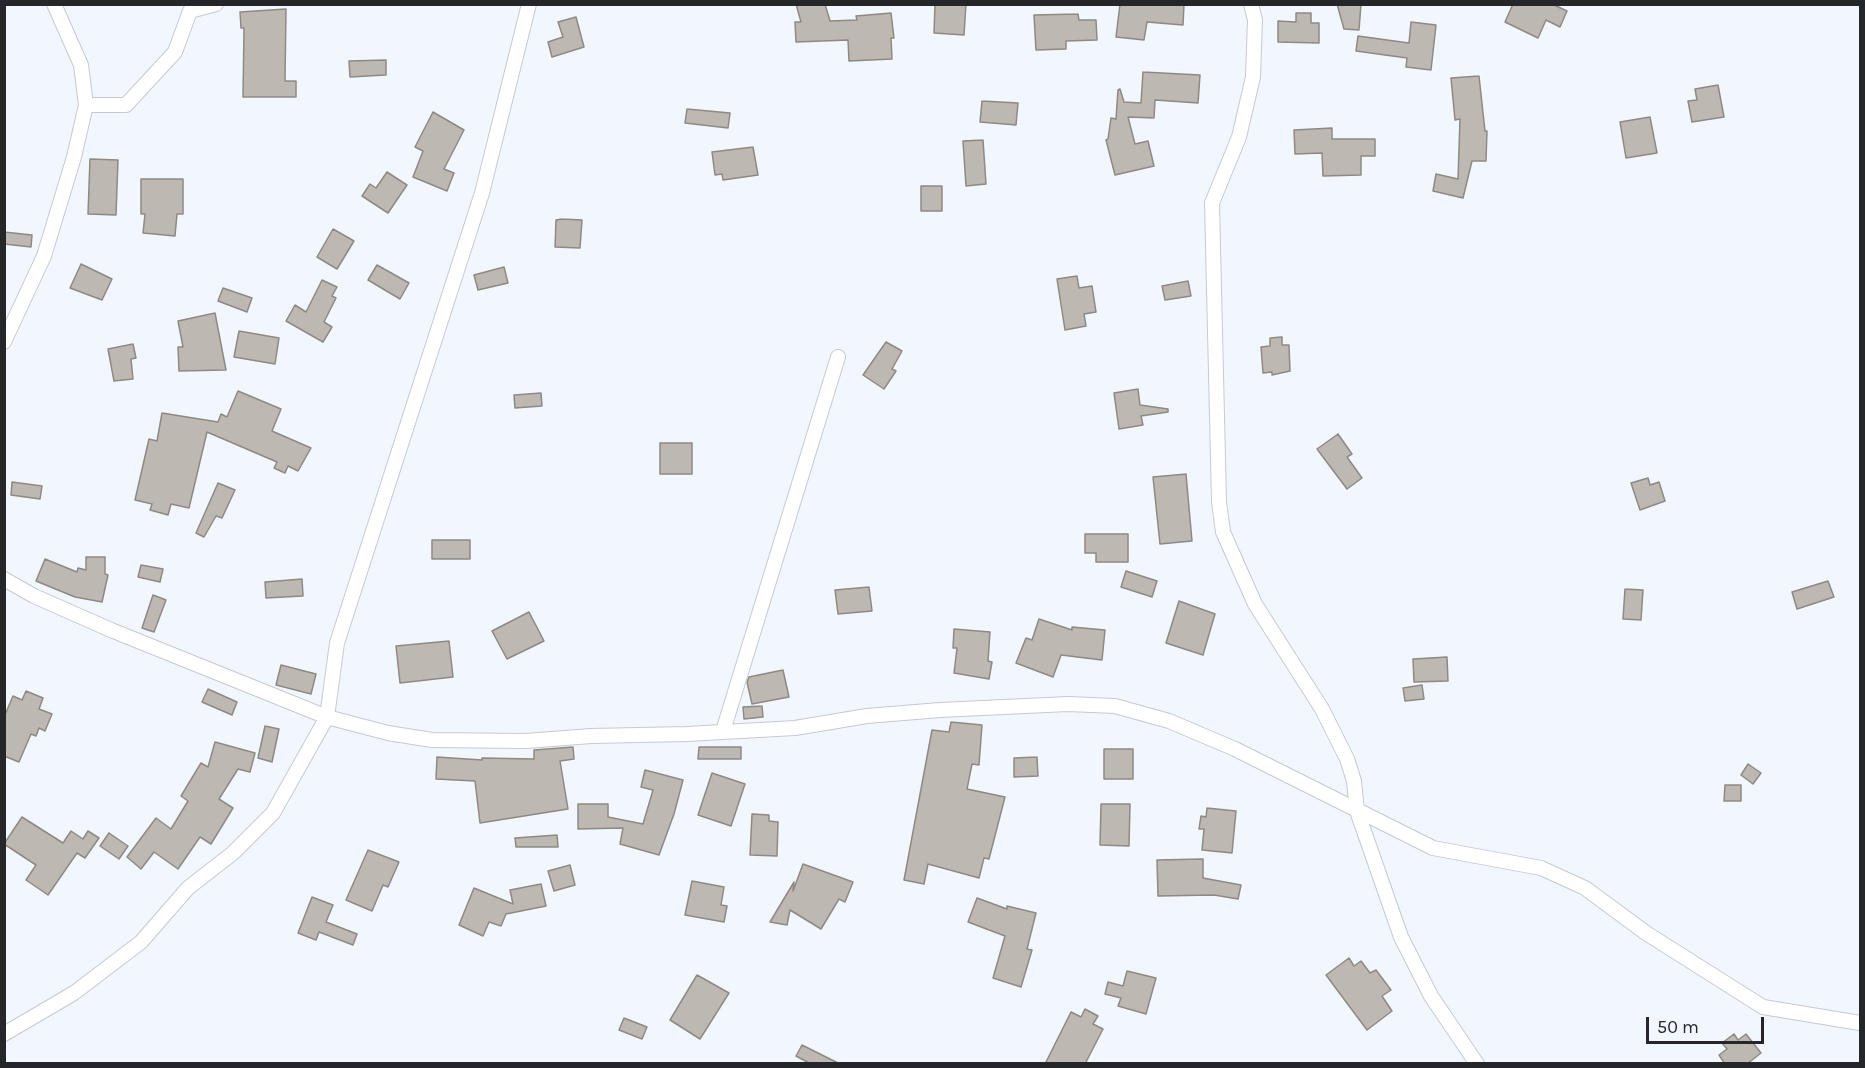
<!DOCTYPE html>
<html>
<head>
<meta charset="utf-8">
<style>
	body { margin:0 }
	#map { position:relative; width:1865px; height:1068px; overflow:hidden; background:#f2f7ff; font-family:Karla,sans-serif }
	canvas { display:block }
	.frame { position:absolute; inset:0; border:6px solid #242629; pointer-events:none }
	.scale { position:absolute; left:1646px; top:1017px; width:118px; height:27px; box-sizing:border-box; border:3px solid #242629; border-top:0; padding-left:8px; font-size:18px; line-height:21px; white-space:nowrap; color:#242629; -webkit-text-stroke:4px #f2f7ff; paint-order:stroke }
</style>
</head>
<body>
<div id="map">
<canvas width="1865" height="1068"></canvas>
<div class="frame"></div>
<div class="scale">50 m</div>
</div>
<script>
const c = document.querySelector('canvas').getContext('2d');
c.lineJoin = 'round';
function paint(path, color) { c.fillStyle = color; c.fill(path, 'evenodd'); }
const toPath = rows => new Path2D(rows.map(r => 'M' + r).join(''));
function stroke(path, color, width, dash) { c.strokeStyle = color; c.lineWidth = width; c.lineCap = dash ? 'butt' : 'round'; c.setLineDash(dash || []); c.stroke(path); }
const building = toPath([
	[796,4,825,4,830,21,857,20,856,16,891,13,894,38,891,38,892,59,849,61,848,40,796,42,795,22,801,22,796,4],
	[935,4,966,4,964,35,934,33,935,4],
	[1120,4,1184,4,1183,25,1147,22,1144,40,1116,37,1120,4],
	[1337,4,1361,4,1359,30,1344,29,1337,4],
	[1513,4,1552,4,1567,11,1560,27,1546,20,1538,38,1505,22,1513,4],
	[286,9,285,81,296,81,296,97,243,97,244,28,241,28,240,12,286,9],
	[1296,13,1311,13,1311,23,1319,23,1319,43,1278,42,1278,21,1296,22,1296,13],
	[1078,14,1079,20,1096,20,1097,40,1066,41,1066,49,1036,50,1034,15,1078,14],
	[576,17,584,47,552,57,548,42,563,37,558,22,576,17],
	[1411,22,1436,25,1431,70,1406,67,1407,58,1356,51,1358,36,1409,43,1411,22],
	[386,60,386,75,350,77,349,61,386,60],
	[1143,72,1200,75,1198,103,1155,100,1154,118,1128,117,1135,144,1148,141,1154,166,1115,175,1106,140,1108,139,1111,118,1116,119,1118,90,1120,89,1124,102,1141,103,1143,72],
	[1479,76,1485,131,1487,131,1486,161,1472,161,1463,198,1433,191,1436,174,1458,179,1460,119,1455,120,1451,78,1479,76],
	[1718,85,1724,117,1692,122,1688,101,1697,100,1695,89,1718,85],
	[982,101,1018,103,1016,125,980,122,982,101],
	[687,109,730,113,728,128,685,123,687,109],
	[433,112,464,130,444,169,454,173,447,191,413,177,423,151,415,147,433,112],
	[1650,117,1657,153,1626,158,1620,122,1650,117],
	[1332,128,1332,139,1375,139,1375,156,1361,156,1361,175,1323,176,1322,153,1295,154,1294,130,1332,128],
	[983,140,986,184,966,186,963,141,983,140],
	[753,147,758,175,723,180,722,174,715,175,712,152,753,147],
	[90,159,118,160,116,215,88,214,90,159],
	[387,172,407,185,388,213,362,196,370,184,376,188,387,172],
	[141,179,183,179,183,214,177,214,175,236,143,233,145,214,141,214,141,179],
	[921,186,942,186,942,211,921,211,921,186],
	[562,219,582,220,580,248,555,247,556,220,562,219],
	[333,229,354,241,337,269,317,257,333,229],
	[4,232,32,235,31,247,4,244,4,232],
	[81,264,112,279,102,300,70,288,81,264],
	[377,265,409,283,400,299,368,280,377,265],
	[504,267,508,283,478,290,474,275,504,267],
	[1077,276,1079,288,1092,286,1096,312,1084,314,1086,326,1065,330,1057,279,1077,276],
	[322,280,337,287,332,296,336,298,324,322,332,327,323,342,286,321,295,305,306,312,322,280],
	[1188,281,1191,296,1165,300,1162,286,1188,281],
	[223,288,252,298,247,312,218,301,223,288],
	[215,313,226,370,179,371,178,347,183,347,178,321,215,313],
	[239,331,279,338,275,364,234,357,239,331],
	[1282,337,1282,345,1289,345,1290,371,1272,375,1272,372,1263,373,1261,347,1270,346,1270,338,1282,337],
	[886,342,902,351,892,369,896,371,884,389,863,375,886,342],
	[133,344,136,358,131,359,133,379,114,381,108,349,133,344],
	[1138,389,1140,405,1168,409,1168,412,1141,416,1143,425,1119,429,1114,393,1138,389],
	[238,391,281,409,272,431,311,448,298,471,288,466,285,473,274,468,277,462,207,432,189,508,171,504,168,515,150,510,152,504,135,500,149,439,157,441,162,413,218,422,221,414,227,417,238,391],
	[541,393,542,406,515,408,514,395,541,393],
	[1338,434,1352,454,1347,457,1362,478,1347,489,1317,449,1338,434],
	[660,443,692,443,692,474,660,474,660,443],
	[1186,474,1192,541,1160,544,1153,477,1186,474],
	[1648,478,1650,485,1659,482,1665,501,1640,510,1631,483,1648,478],
	[12,482,42,486,40,499,11,495,12,482],
	[218,483,235,490,222,518,216,516,204,537,196,533,218,483],
	[1085,534,1128,534,1128,562,1096,562,1096,553,1085,553,1085,534],
	[432,540,470,540,470,559,432,559,432,540],
	[86,557,105,557,105,574,108,575,102,602,75,597,36,581,45,559,77,572,78,568,86,570,86,557],
	[141,565,163,569,160,582,138,577,141,565],
	[1126,571,1157,581,1152,597,1121,587,1126,571],
	[302,579,303,596,266,598,265,582,302,579],
	[1828,581,1834,597,1797,609,1792,592,1828,581],
	[869,587,872,611,838,614,835,590,869,587],
	[1625,589,1643,590,1641,620,1623,619,1625,589],
	[153,595,166,600,154,632,142,628,153,595],
	[1179,601,1215,614,1203,655,1166,643,1179,601],
	[529,612,544,641,507,659,492,631,529,612],
	[1039,619,1072,630,1072,627,1105,630,1102,660,1061,655,1053,677,1016,663,1026,638,1032,640,1039,619],
	[954,629,990,632,988,661,992,662,989,679,954,673,957,648,953,648,954,629],
	[449,641,453,677,400,683,396,646,449,641],
	[1447,657,1448,681,1414,682,1413,659,1447,657],
	[281,665,316,674,311,694,276,685,281,665],
	[783,670,789,697,752,704,747,682,749,677,783,670],
	[1422,685,1424,699,1405,701,1403,688,1422,685],
	[208,689,237,702,232,715,202,702,208,689],
	[26,691,43,698,39,709,52,714,45,731,39,728,36,736,31,734,19,762,4,756,4,717,13,696,22,700,26,691],
	[762,706,763,717,744,719,743,707,762,706],
	[951,722,982,725,979,765,972,764,967,789,1005,797,989,859,984,858,979,878,928,864,924,884,904,880,932,730,949,732,951,722],
	[265,726,279,729,272,762,258,758,265,726],
	[215,742,255,753,250,772,238,769,219,799,233,808,211,844,200,837,178,869,154,852,141,869,127,857,156,818,171,829,188,801,181,796,201,763,208,767,215,742],
	[573,747,574,759,560,761,568,809,480,823,475,781,436,779,437,757,482,760,482,758,534,759,534,750,573,747],
	[699,747,741,747,741,759,698,759,699,747],
	[1104,749,1133,749,1133,779,1104,779,1104,749],
	[1037,757,1038,776,1014,777,1014,758,1037,757],
	[1748,764,1761,773,1753,784,1741,775,1748,764],
	[645,770,683,780,674,814,659,855,620,844,623,828,578,829,578,804,608,804,608,817,643,824,653,790,641,787,645,770],
	[712,773,745,784,731,826,698,815,712,773],
	[1725,785,1741,785,1741,801,1724,801,1725,785],
	[1101,804,1130,804,1129,846,1100,845,1101,804],
	[1207,808,1236,811,1232,853,1202,850,1204,829,1199,829,1201,816,1206,817,1207,808],
	[752,814,769,815,769,821,778,822,777,856,750,855,752,814],
	[22,817,63,843,71,831,83,839,88,831,99,838,85,858,77,853,48,895,26,880,36,865,4,844,22,817],
	[109,833,128,846,119,859,100,846,109,833],
	[557,835,558,847,516,847,515,838,557,835],
	[368,850,399,862,388,887,383,885,372,911,346,900,368,850],
	[1203,859,1203,878,1241,885,1238,899,1214,895,1158,896,1157,860,1203,859],
	[803,864,853,882,845,902,839,899,821,929,790,910,787,925,770,922,794,882,793,891,803,864],
	[570,865,575,885,554,891,548,871,570,865],
	[692,881,724,887,721,905,727,906,724,922,685,915,692,881],
	[541,884,546,906,506,914,501,926,489,922,483,936,459,925,474,888,513,904,510,890,541,884],
	[312,897,333,905,326,922,357,934,353,945,319,932,316,940,298,933,312,897],
	[977,898,1007,909,1007,906,1036,913,1027,949,1032,950,1021,987,993,978,1005,936,968,922,977,898],
	[1349,958,1354,966,1361,961,1370,973,1376,970,1391,990,1382,996,1392,1011,1367,1030,1326,975,1349,958],
	[1127,971,1156,978,1146,1014,1118,1006,1121,998,1105,994,1108,982,1123,986,1127,971],
	[697,975,729,993,700,1039,670,1020,697,975],
	[1085,1009,1098,1016,1093,1024,1103,1029,1085,1064,1045,1064,1071,1012,1081,1017,1085,1009],
	[624,1018,647,1027,642,1039,619,1030,624,1018],
	[1734,1034,1738,1040,1746,1034,1761,1053,1747,1064,1725,1064,1719,1055,1727,1049,1722,1043,1734,1034],
	[802,1045,840,1064,811,1064,796,1056,802,1045]
]);
paint(building, '#bdb8b1');
stroke(building, '#8e8a83', 1.5);
const minor = toPath([
	[1251,4,1255,20,1253,77,1239,137,1212,203,1219,502,1223,532,1255,604,1322,709,1347,759,1354,781,1357,811,1401,937,1431,996,1477,1064],
	[86,105,126,105,175,52,190,11,216,4],
	[4,342,44,256,74,157,86,105,81,65,54,4],
	[4,579,34,596,111,630,327,717,388,733,432,740,526,741,591,736,687,734,795,728,867,716,940,710,1068,704,1115,706,1169,721,1235,749,1433,848,1541,868,1585,888,1646,933,1763,1007,1860,1023],
	[723,731,838,357],
	[4,1034,74,993,141,942,188,888,233,853,273,813,327,717,337,643,482,193,529,4]
]);
stroke(minor, '#c5cad2', 16);
stroke(minor, '#fff', 14);
</script>
</body>
</html>
